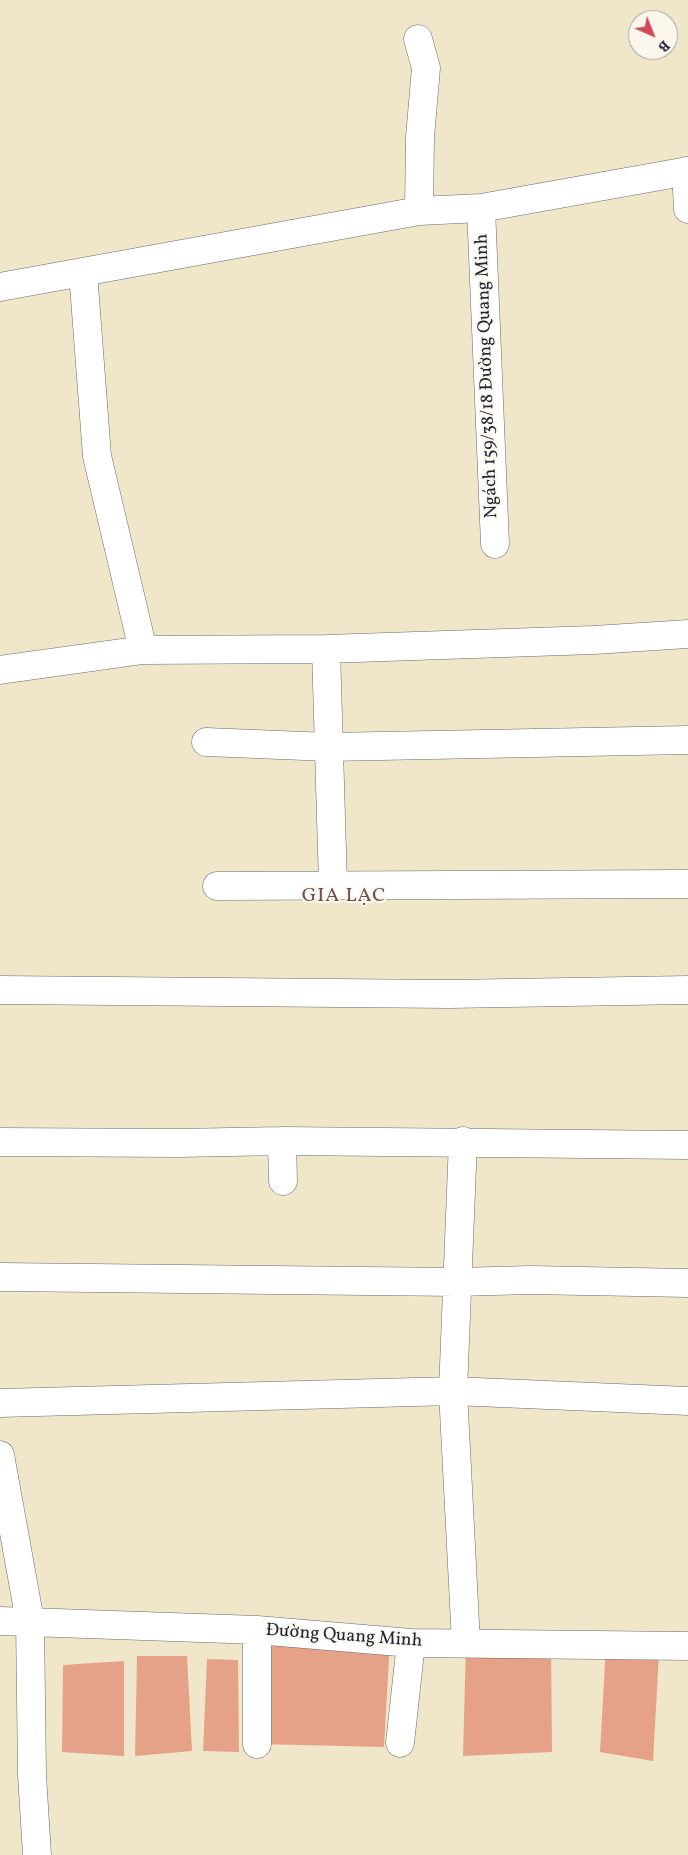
<!DOCTYPE html>
<html>
<head>
<meta charset="utf-8">
<style>
	body { margin:0 }
	#map { position:relative; width:688px; height:1855px; overflow:hidden; background:#f0e6ca; font-family:Vollkorn,serif }
	canvas { display:block }
	.north { position:absolute; left:628px; top:10px; width:50px; height:50px; box-sizing:border-box; background:#fbf7ec; border:1px solid #a4a2a5; border-radius:50%; rotate:136deg; font-size:14px; font-weight:700; line-height:20px; text-align:center; color:#22223b }
	.north::after { content:''; display:block; margin:auto; width:18px; height:22px; background:#d1495b; clip-path:polygon(50% 0,100% 100%,50% 72%,0 100%) }
</style>
</head>
<body>
<div id="map">
<canvas width="688" height="1855"></canvas>
<div class="north">B</div>
</div>
<script>
const c = document.querySelector('canvas').getContext('2d');
c.lineJoin = 'round';
function paint(path, color) { c.fillStyle = color; c.fill(path, 'evenodd'); }
const toPath = rows => new Path2D(rows.map(r => 'M' + r).join(''));
function stroke(path, color, width, dash) { c.strokeStyle = color; c.lineWidth = width; c.lineCap = dash ? 'butt' : 'round'; c.setLineDash(dash || []); c.stroke(path); }
function label(font, color, halo, rows, align = 'center') {
  c.font = font + ' Vollkorn,serif'; c.lineWidth = 4; c.setLineDash([]); c.textBaseline = 'middle'; c.strokeStyle = halo; c.fillStyle = color; for (const [text, x, y, turn = 0] of rows) {
    c.save(); c.translate(x, y); c.rotate((+turn || 0) * Math.PI / 180); c.textAlign = isNaN(turn) ? turn : align; if (halo) c.strokeText(text, 0, 0); c.fillText(text, 0, 0); c.restore();
  }
}
paint(toPath([
	[257,1630,390,1641,384,1747,257,1744],
	[466,1643,551,1644,552,1752,463,1756],
	[606,1645,659,1654,653,1761,600,1752],
	[137,1656,187,1656,192,1751,135,1756],
	[207,1659,238,1660,239,1752,203,1751],
	[124,1661,124,1756,62,1752,63,1665]
]), '#e6a289');
const minor = toPath([
	[418,39,426,68,420,137,419,211],
	[686,171,688,209],
	[481,208,495,544],
	[83,272,97,456,143,650],
	[0,287,419,211,481,208,688,171],
	[326,649,333,885],
	[0,670,143,650,326,649,594,640,688,634],
	[206,742,329,747,688,740],
	[217,886,688,884],
	[0,990,449,994,688,990],
	[282,1141,283,1181],
	[463,1141,453,1391,466,1643],
	[0,1142,179,1143,282,1141,688,1145],
	[0,1277,457,1282,530,1280,688,1283],
	[0,1403,453,1391,688,1401],
	[0,1455,30,1621,32,1775,37,1855],
	[0,1621,257,1630,411,1643,688,1646],
	[400,1743,411,1643],
	[257,1744,257,1630]
]);
stroke(minor, '#6a676d', 29);
stroke(minor, '#fff', 28);
label('18px', '#22223b', '#fbf7ec', [
	["Ngách 159/38/18 Đường Quang Minh",488,376,-92],
	["Đường Quang Minh",344,1637,4]
]);
c.letterSpacing = '1px';
label('20px', '#674f56', '#fbf7ec', [
	["GIA LẠC",344,897]
]);
c.letterSpacing = '0px';
</script>
</body>
</html>
